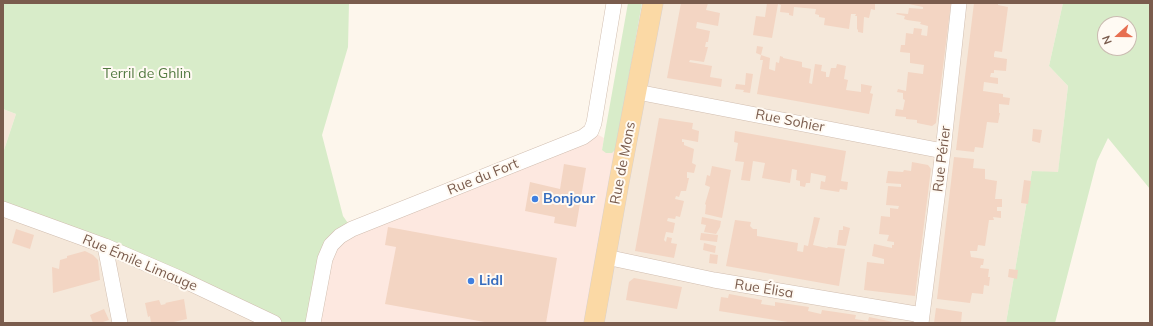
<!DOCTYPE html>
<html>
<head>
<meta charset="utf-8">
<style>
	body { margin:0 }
	#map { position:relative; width:1153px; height:326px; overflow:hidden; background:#fdf6ec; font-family:Mulish,sans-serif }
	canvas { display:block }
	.frame { position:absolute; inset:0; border:4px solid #7a5c4d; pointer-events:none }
	.north { position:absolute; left:1097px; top:16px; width:40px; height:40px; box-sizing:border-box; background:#fffaf3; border:1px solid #cabbb1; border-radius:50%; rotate:249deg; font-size:11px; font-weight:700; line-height:16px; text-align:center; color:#7a5c4d }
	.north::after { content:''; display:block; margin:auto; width:14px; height:18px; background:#e76f51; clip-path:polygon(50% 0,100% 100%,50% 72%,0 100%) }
</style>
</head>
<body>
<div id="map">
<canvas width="1153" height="326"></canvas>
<div class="frame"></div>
<div class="north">N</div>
</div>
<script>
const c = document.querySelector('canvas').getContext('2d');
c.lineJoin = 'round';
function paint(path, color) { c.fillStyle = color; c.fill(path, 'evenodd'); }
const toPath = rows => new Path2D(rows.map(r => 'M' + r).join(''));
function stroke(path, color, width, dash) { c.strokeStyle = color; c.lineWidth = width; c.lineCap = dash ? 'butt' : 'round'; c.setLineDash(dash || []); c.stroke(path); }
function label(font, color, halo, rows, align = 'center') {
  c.font = font + ' Mulish,sans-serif'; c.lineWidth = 4; c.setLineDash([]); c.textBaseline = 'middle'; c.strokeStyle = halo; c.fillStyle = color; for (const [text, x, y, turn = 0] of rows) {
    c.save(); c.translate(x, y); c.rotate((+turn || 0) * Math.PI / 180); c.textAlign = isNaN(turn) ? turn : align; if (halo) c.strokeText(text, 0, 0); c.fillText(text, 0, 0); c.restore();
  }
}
paint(toPath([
	[653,3,1063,3,1049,66,1068,86,1058,173,1032,171,1006,323,594,323],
	[3,109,16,114,3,153],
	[3,209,274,323,3,323]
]), '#f5e8da');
paint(toPath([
	[591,131,604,138,602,150,616,149,594,323,313,323,331,245]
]), '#fde8e0');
paint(toPath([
	[3,3,349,3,348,47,322,135,343,216,352,229,340,236,313,323,274,323,3,209,3,153,16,114,3,109],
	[628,3,642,3,616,149,612,153,606,153,602,150,604,138],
	[1063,3,1150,3,1150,189,1108,138,1097,161,1055,323,1006,323,1032,171,1058,172,1068,86,1049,66],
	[1105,24,1129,24,1129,48,1105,48]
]), '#d8ecc9');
paint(toPath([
	[681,3,708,3,706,10,720,13,718,26,697,22,696,28,710,31,708,42,706,42,705,47,708,47,704,62,690,60,689,62,712,66,710,77,722,79,721,87,667,78],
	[767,3,875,3,875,10,871,9,869,18,864,17,863,33,858,32,858,30,857,29,857,16,855,16,856,14,851,14,849,29,824,25,825,18,819,17,819,15,815,14,816,9,794,7,793,16,789,15,789,13,780,12,781,5,778,4,772,38,753,35,756,16,765,17],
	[904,3,951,3,936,123,932,126,917,123,917,120,906,119,906,117,895,116,896,109,903,110,905,100,903,99,903,93,897,92,898,89,906,91,908,72,923,74,924,65,910,63,910,53,900,52,901,45,905,45,906,33,913,34,914,28,922,29,921,35,927,36,928,26,920,24,921,22,907,20,904,19,905,16,896,14,897,13,908,14,909,8,923,9,923,7],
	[974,3,998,3,998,5,1008,7,1002,52,995,51,994,54,994,57,1007,59,1006,71,994,70,994,73,991,73,990,77,998,78,998,84,984,82,983,91,1003,94,1003,97,1010,98,1009,105,999,104,999,113,1000,113,998,123,987,122,983,148,975,147,974,152,956,150],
	[757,46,763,47,761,55,756,53],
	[761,55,770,58,769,69,775,71,776,62,779,63,780,56,783,57,783,58,802,62,802,67,811,69,809,83,812,84,815,64,822,65,821,71,826,72,826,77,829,77,831,68,836,68,837,64,846,66,844,79,848,80,846,90,861,92,861,84,872,86,870,93,873,94,869,114,757,94,763,60,760,60],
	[746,73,753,74,750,93,743,92,744,90,735,89,736,84,745,85],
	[659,118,693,123,692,129,699,131,698,142,682,139,682,142,684,142,684,145,694,149,692,163,696,165,694,173,687,172,687,178,689,178,686,191,681,191,679,197,676,196,675,199,684,201,680,217,676,216,675,219,668,218,667,221,675,223,673,233,666,232,664,240,666,242,667,237,672,238,671,243,677,244,674,258,635,251],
	[1033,129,1042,130,1040,143,1032,141],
	[735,131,846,151,841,181,848,182,847,190,840,189,839,192,820,189,821,181,825,182,826,176,811,173,810,183,806,183,805,187,800,186,800,181,796,180,797,170,792,169,790,183,762,178,765,163,753,161,750,181,741,180,744,162,735,161,738,143,734,142],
	[954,157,974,159,973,168,985,169,985,179,997,181,995,199,1002,199,1002,207,997,207,997,211,1001,211,1001,218,993,217,994,220,989,220,985,246,978,245,977,251,970,251,971,257,984,259,983,265,981,265,980,268,989,269,988,277,990,277,989,286,984,285,983,294,972,293,970,303,937,299],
	[912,162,928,165,931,169,915,296,864,290,867,262,884,264,884,259,872,256,874,244,892,248,892,245,894,245,894,242,887,241,889,235,879,234,881,216,890,217,890,208,898,209,899,206,886,205,888,186,901,187,901,184,886,183,888,171,903,172,904,170,911,171],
	[564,164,586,168,576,227,554,223,555,217,525,211,530,182,560,189],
	[712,166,731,170,722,218,705,214,706,205,705,204,710,187,705,185,707,175,710,176],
	[1024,180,1031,181,1028,204,1021,203],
	[702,217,721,221,720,227,716,234,704,232,706,225,701,224],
	[814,217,820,218,813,245,827,248,828,247,845,249,839,286,726,266,735,220,751,222,750,226,753,229,757,229,757,236,798,243,797,251,803,252,804,245,808,246],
	[843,226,850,228,846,246,837,245,839,230,843,230],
	[388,227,557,258,546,323,490,323,385,304,396,247,385,245],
	[16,229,34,235,30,249,12,243],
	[701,233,718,235,717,242,700,240],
	[704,243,716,246,715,253,703,250],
	[85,251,93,255,98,260,100,280,53,293,52,267,59,269,60,260,67,258,67,256],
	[710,254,718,255,717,264,709,263],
	[1009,269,1018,270,1017,279,1008,277],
	[634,278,682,287,677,309,626,300,629,282],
	[729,294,762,300,761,304,775,306,775,302,809,307,808,311,821,314,822,310,856,315,855,319,868,321,869,317,898,323,794,323,719,311,721,297,728,298],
	[184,299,187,319,169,323,151,323,150,316,148,317,145,303,159,300,161,305,166,304,165,303],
	[936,308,962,312,961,323,934,323],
	[104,309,109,320,103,322,103,323,93,323,90,315]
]), '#f3d5c3');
const minor = toPath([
	[637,92,943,151],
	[3,209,105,246,179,278,274,323],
	[105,246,120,323],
	[606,257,714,280,922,315],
	[313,323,325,259,331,245,340,236,352,229,583,137,591,131,594,123,614,3],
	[921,323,943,151,959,3]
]);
const major = toPath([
	[594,323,619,182,653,3]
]);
stroke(minor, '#d1beb0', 16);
stroke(major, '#dad1cd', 21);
stroke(minor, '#fff', 15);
stroke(major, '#fbd9a5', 20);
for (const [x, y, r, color] of [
	[535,199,4,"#3f7fe0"],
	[471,281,4,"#3f7fe0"]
]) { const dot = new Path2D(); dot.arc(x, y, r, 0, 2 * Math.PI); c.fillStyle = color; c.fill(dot); stroke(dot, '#fffaf3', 1.5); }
label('14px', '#537a41', '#fffaf3', [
	["Terril de Ghlin",147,74]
]);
label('14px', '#7a5c4d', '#fffaf3', [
	["Rue Sohier",790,121,11],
	["Rue Périer",942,159,-83],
	["Rue de Mons",623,163,-79],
	["Rue du Fort",483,177,-22],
	["Rue Émile Limauge",140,263,23],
	["Rue Élisa",764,289,9]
]);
label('bold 14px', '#366cbe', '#fffaf3', [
	["Bonjour",543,199],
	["Lidl",479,281]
], 'left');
</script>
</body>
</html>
